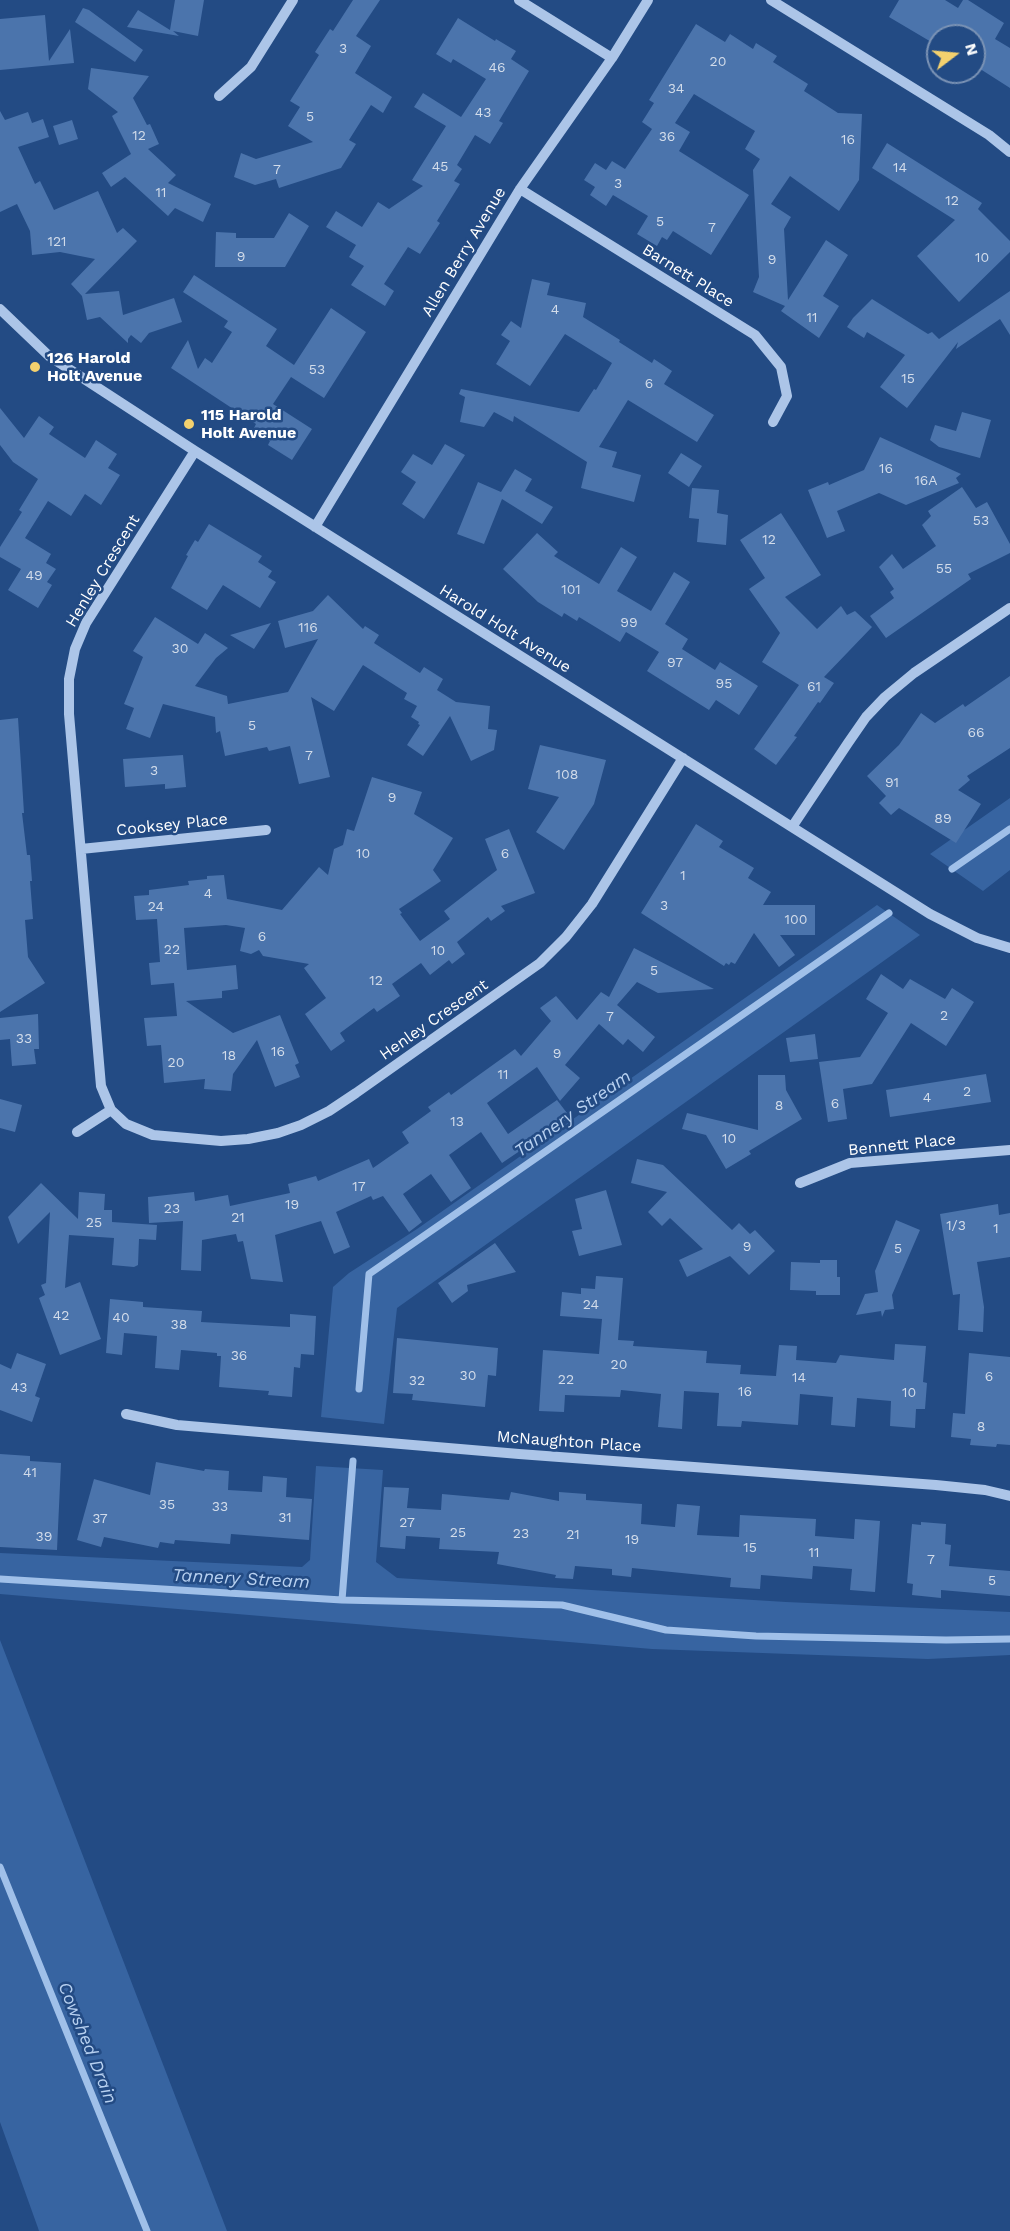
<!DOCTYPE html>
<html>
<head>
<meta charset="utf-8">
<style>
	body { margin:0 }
	#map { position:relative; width:1010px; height:2231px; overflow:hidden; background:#234b84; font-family:"Work Sans",sans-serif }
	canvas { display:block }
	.north { position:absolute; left:926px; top:24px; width:60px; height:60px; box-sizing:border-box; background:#234b84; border:2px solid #7b93b5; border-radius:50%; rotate:74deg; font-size:16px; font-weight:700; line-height:24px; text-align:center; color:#fff }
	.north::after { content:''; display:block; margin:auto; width:21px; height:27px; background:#f4d16e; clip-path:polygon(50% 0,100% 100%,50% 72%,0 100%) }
</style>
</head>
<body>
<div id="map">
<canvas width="1010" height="2231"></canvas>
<div class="north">N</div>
</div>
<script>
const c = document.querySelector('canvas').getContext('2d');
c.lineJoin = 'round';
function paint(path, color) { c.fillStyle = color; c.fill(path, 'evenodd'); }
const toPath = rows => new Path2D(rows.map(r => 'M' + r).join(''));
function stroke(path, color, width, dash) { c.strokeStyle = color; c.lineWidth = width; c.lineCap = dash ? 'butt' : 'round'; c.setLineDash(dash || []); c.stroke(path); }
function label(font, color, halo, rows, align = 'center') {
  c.font = font + ' "Work Sans",sans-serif'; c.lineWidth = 5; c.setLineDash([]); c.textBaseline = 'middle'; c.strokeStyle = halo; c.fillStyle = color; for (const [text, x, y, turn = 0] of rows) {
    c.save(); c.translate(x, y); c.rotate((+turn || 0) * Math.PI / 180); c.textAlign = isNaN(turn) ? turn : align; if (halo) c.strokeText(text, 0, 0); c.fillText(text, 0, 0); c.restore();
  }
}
paint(toPath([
	[1010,798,1010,870,983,891,930,854],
	[877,905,920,935,397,1308,384,1424,321,1417,333,1287,349,1273,417,1229],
	[316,1466,383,1470,376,1562,397,1578,786,1602,1010,1612,1010,1655,928,1659,652,1649,0,1594,0,1553,302,1567,310,1560],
	[0,1640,227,2231,39,2231,38,2228,0,2122]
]), '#3764a1');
stroke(toPath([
	[952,869,1010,829],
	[359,1389,369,1274,889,913],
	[0,1579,342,1600,562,1605,666,1630,756,1636,946,1640,1010,1639],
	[342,1600,353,1461],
	[0,1867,147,2231]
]), '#a0c0e9', 7);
paint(toPath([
	[175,0,204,0,198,36,173,31,179,36,127,27,138,10,170,30],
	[353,0,380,0,356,36,371,46,355,73,392,97,383,113,371,105,349,140,356,144,341,168,279,188,276,179,255,185,234,177,241,153,256,159,313,142,288,126,300,107,290,101,319,55,315,52,330,29,333,31],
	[899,0,945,0,958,8,963,0,968,0,1004,23,995,39,1010,48,1010,88,974,65,974,36,938,36,938,46,889,17],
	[83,8,89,10,143,50,135,62,75,22],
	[45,15,49,61,70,29,74,63,0,70,0,19],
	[458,18,495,41,496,39,516,51,511,59,529,71,499,121,503,123,490,144,475,135,457,165,462,169,454,181,460,184,437,221,440,223,420,254,408,247,384,284,394,291,385,306,351,285,364,266,349,257,356,245,326,227,336,211,362,227,378,202,389,209,423,186,412,180,446,126,414,107,423,93,461,117,486,79,453,59,451,63,436,54],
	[696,24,725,42,730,34,753,49,756,43,777,56,773,62,808,84,804,91,838,113,862,114,859,180,839,211,790,176,771,204,791,217,784,229,788,300,826,240,848,255,823,296,839,306,819,338,781,311,785,306,753,292,759,277,753,170,760,159,745,149,755,131,694,94,675,123,690,132,679,151,749,195,711,255,673,231,667,240,662,237,657,246,637,234,648,216,613,195,606,206,590,195,595,187,584,180,595,163,606,170,612,161,625,169,652,129,642,122,654,103,649,100],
	[91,68,149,76,133,98,147,125,150,124,159,144,148,149,176,175,168,183,211,204,203,222,175,208,168,216,125,177,111,187,102,173,131,154,112,116,118,112,88,89],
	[0,111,5,120,28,112,32,123,43,119,49,137,18,147,35,184,40,181,54,210,98,191,117,233,123,228,137,241,85,294,119,291,123,315,174,298,182,322,149,333,141,343,131,335,128,339,128,343,100,317,87,320,82,296,71,284,95,259,60,252,32,255,30,231,17,204,0,212],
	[72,120,78,139,59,145,53,126],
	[887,143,982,203,978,209,1010,241,1010,252,959,302,917,256,955,220,872,168],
	[289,213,309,226,285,267,215,267,216,232,236,233,236,238,274,238],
	[194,275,277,329,266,346,294,365,331,308,366,332,324,398,291,377,273,404,312,429,292,460,268,445,270,441,253,430,256,424,171,368,188,340,198,369,205,358,212,363,232,332,224,327,228,321,183,292],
	[532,279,550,283,547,295,586,303,583,317,620,340,619,342,652,363,654,359,672,371,664,384,714,415,697,442,628,400,599,447,617,452,612,467,641,475,634,502,581,488,587,462,514,416,513,422,494,412,484,427,460,422,465,397,459,394,461,389,579,412,594,389,596,390,612,363,565,334,530,386,496,364,510,341,501,335,511,321,521,328],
	[1010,291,1010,335,1000,319,956,349,958,342,907,408,880,387,905,355,867,332,864,338,847,327,853,318,872,299,928,334,932,332,939,339],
	[0,408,24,438,39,416,54,427,49,434,85,458,96,440,117,454,108,468,120,475,101,505,85,494,71,516,48,501,25,538,51,554,46,563,56,569,47,582,52,585,38,608,8,590,21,569,0,557,0,547,22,512,19,510,38,479,13,462,0,445],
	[962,412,991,420,980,458,939,447,930,440,935,425,956,431],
	[880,437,961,474,956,478,959,483,906,505,879,493,837,511,845,531,827,538,808,490,828,482,829,485,864,470],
	[445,444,465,455,424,519,402,504,416,482,401,472,413,454,432,465],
	[681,453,702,466,689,487,668,473],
	[515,469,532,479,525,491,553,507,542,524,502,499,484,544,457,534,478,482,501,492],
	[962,487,976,508,987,502,1010,544,1010,553,968,574,971,579,886,638,870,616,894,598,890,592,894,589,879,567,892,554,903,569,936,546,922,525,931,516,928,511],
	[692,488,719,490,717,513,728,515,726,545,697,542,699,519,689,518],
	[781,513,821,575,785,597,817,629,841,606,847,615,855,611,872,627,824,677,834,683,820,703,818,702,794,736,797,737,776,765,754,749,799,685,762,662,780,633,749,589,765,578,740,540],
	[209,524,262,556,258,562,272,571,268,577,276,582,260,608,223,585,207,610,171,588,188,556,186,555,195,540,198,542],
	[537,533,558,552,554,556,599,584,621,547,637,557,617,591,651,611,674,572,690,582,665,624,688,639,682,649,715,670,720,662,758,686,739,715,716,700,709,710,647,671,659,652,626,632,620,642,579,617,577,621,564,613,562,617,538,602,503,569],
	[328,595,363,629,365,626,379,635,374,643,420,673,424,667,443,679,437,690,456,702,490,706,488,729,497,730,494,750,471,761,450,716,423,756,407,745,420,725,418,724,419,722,411,717,417,706,404,699,407,693,363,665,334,711,311,697,330,777,299,784,290,746,269,751,267,747,225,756,220,731,216,733,215,717,163,704,150,738,126,729,134,708,124,704,143,657,133,651,155,617,198,644,205,633,228,648,216,658,195,686,227,696,228,704,288,692,318,639,285,648,278,621,313,611],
	[271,623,254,649,230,635],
	[1010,676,1010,748,967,776,970,780,958,790,981,804,956,843,899,808,891,815,879,803,886,796,867,776,899,745,921,713,935,723,963,704,965,707],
	[18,718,24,813,22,813,27,855,30,855,32,881,30,881,33,919,25,920,28,957,45,983,0,1012,0,720],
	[540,745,606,760,594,804,564,850,536,832,559,797,528,789],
	[183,755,186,787,165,789,165,784,125,787,123,759],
	[372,777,422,792,414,814,453,838,433,870,441,881,399,909,402,913,400,914,420,941,450,919,444,911,497,870,485,839,509,829,535,893,501,906,505,911,491,921,488,917,457,942,465,954,452,964,449,960,430,975,421,963,392,984,400,996,377,1012,374,1008,340,1033,345,1041,331,1051,305,1014,326,998,304,968,309,964,263,956,259,950,251,954,240,951,245,928,226,925,184,928,187,970,236,965,238,989,222,991,222,998,186,1001,233,1033,280,1015,299,1063,295,1065,300,1077,275,1087,257,1040,233,1074,231,1091,204,1089,205,1079,164,1083,161,1045,147,1046,144,1018,177,1016,174,983,151,985,149,963,160,962,157,919,136,920,134,896,149,895,149,890,189,885,188,881,207,879,207,876,224,875,227,899,282,910,319,867,328,875,334,849,343,845,347,829,354,831],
	[696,824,723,841,719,847,754,868,748,878,771,892,763,905,815,905,815,935,780,935,795,955,779,967,754,933,735,964,731,962,729,965,726,963,724,966,641,913],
	[634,948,714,989,658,993,637,982,617,1005,655,1037,643,1052,628,1039,623,1045,599,1024,565,1065,580,1078,560,1101,537,1067,487,1103,508,1134,557,1100,570,1117,502,1163,481,1132,449,1155,471,1188,451,1202,431,1174,403,1194,422,1222,409,1232,383,1196,373,1200,371,1196,336,1212,350,1247,334,1254,321,1221,275,1235,283,1282,251,1279,243,1241,238,1242,236,1234,202,1240,201,1271,181,1270,183,1221,149,1223,148,1197,194,1192,195,1201,228,1195,230,1206,290,1193,288,1184,316,1176,318,1181,369,1159,373,1168,409,1143,402,1132,431,1111,428,1107,449,1092,451,1095,515,1049,521,1056,551,1021,540,1008,556,996,577,1020,601,992,609,997],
	[881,974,903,989,910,979,945,999,952,988,974,1002,946,1046,911,1023,872,1084,843,1089,847,1119,828,1122,819,1062,860,1057,888,1013,866,999],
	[38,1014,39,1049,34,1049,36,1064,12,1066,10,1039,0,1040,0,1018],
	[815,1034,818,1059,790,1062,786,1038],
	[986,1074,991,1102,890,1117,886,1090],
	[758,1075,785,1075,786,1090,802,1119,749,1151,751,1154,726,1169,706,1135,682,1129,687,1113,758,1130],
	[0,1099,22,1105,15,1132,0,1128],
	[637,1159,663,1165,732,1230,739,1223,750,1234,755,1230,775,1251,749,1275,730,1256,687,1277,679,1260,703,1249,670,1218,662,1226,648,1212,667,1192,631,1183],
	[41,1183,78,1219,79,1192,105,1194,104,1210,112,1210,112,1222,157,1225,156,1240,139,1239,138,1265,134,1267,112,1265,114,1238,69,1235,65,1288,80,1282,101,1339,60,1355,39,1298,45,1295,41,1285,46,1283,50,1212,18,1244,8,1217],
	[606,1190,622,1245,579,1256,572,1231,582,1229,575,1199],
	[998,1204,999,1215,1010,1213,1010,1257,977,1262,984,1307,983,1332,958,1330,960,1294,953,1295,940,1214],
	[896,1220,920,1230,892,1295,894,1309,885,1310,882,1317,881,1311,856,1315,865,1294,878,1292,875,1271],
	[495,1243,516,1272,467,1285,468,1291,452,1303,438,1283],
	[820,1260,837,1260,837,1277,840,1277,840,1295,816,1295,816,1291,790,1290,791,1262,820,1263],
	[596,1276,623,1278,618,1340,634,1341,633,1346,707,1351,706,1363,741,1365,740,1374,776,1376,779,1345,797,1346,796,1360,836,1363,840,1355,894,1360,895,1344,926,1346,923,1382,927,1383,925,1409,916,1409,915,1428,890,1426,891,1401,857,1398,855,1427,831,1425,833,1397,800,1394,798,1425,742,1421,741,1427,717,1426,719,1393,684,1391,682,1429,658,1427,661,1394,621,1390,620,1397,565,1395,564,1412,539,1411,543,1350,599,1354,602,1319,560,1316,562,1292,581,1294,581,1288,595,1289],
	[110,1299,143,1302,143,1307,202,1311,201,1322,290,1327,290,1314,316,1316,314,1355,301,1354,300,1368,294,1367,292,1397,268,1395,269,1391,219,1387,221,1356,217,1356,217,1353,181,1350,179,1370,155,1368,157,1336,124,1333,122,1355,106,1353],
	[397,1338,498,1348,496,1376,488,1375,485,1407,412,1400,413,1394,393,1393],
	[17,1353,46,1364,35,1396,40,1398,32,1422,0,1410,0,1364,11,1369],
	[969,1353,1010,1357,1010,1445,997,1444,996,1447,970,1445,971,1439,951,1437,953,1413,965,1414],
	[0,1454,30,1456,30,1461,61,1463,57,1550,0,1547],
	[156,1462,204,1471,205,1469,229,1471,228,1490,262,1492,263,1476,287,1478,286,1497,312,1499,309,1540,231,1534,230,1544,175,1540,174,1544,160,1542,158,1548,104,1537,101,1547,77,1540,94,1479,150,1495],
	[384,1487,409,1488,407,1508,441,1510,442,1494,509,1500,511,1492,559,1501,559,1492,586,1494,586,1500,642,1504,641,1524,675,1527,677,1504,700,1506,697,1535,739,1537,740,1515,816,1519,815,1536,854,1539,855,1519,880,1521,875,1592,850,1590,852,1569,813,1566,812,1579,761,1575,760,1589,730,1587,731,1578,632,1568,631,1577,612,1575,612,1569,575,1566,573,1579,555,1578,556,1575,497,1564,499,1552,439,1549,440,1538,406,1536,405,1549,380,1547],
	[921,1522,946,1524,945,1544,951,1545,949,1566,1010,1571,1010,1596,941,1590,941,1598,912,1595,913,1584,907,1583,912,1524,921,1525]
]), '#4b74ac');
stroke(toPath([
	[519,0,612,58],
	[771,0,989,135,1010,152],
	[219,96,251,67,293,0],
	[520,189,755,335,781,367,787,396,773,422],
	[0,309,49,356,195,451,930,914,977,938,1010,948],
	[195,451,86,623,75,649,69,679,69,714,101,1086,111,1110,126,1124,153,1135,221,1141,248,1139,278,1133,301,1125,329,1111,356,1093,540,963,566,937,592,904,683,758],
	[315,527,520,189,612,58,648,0],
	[792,827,848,743,866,717,885,697,914,673,1010,608],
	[81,849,266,830],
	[77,1132,111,1110],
	[800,1183,850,1163,1010,1150],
	[126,1414,177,1425,519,1454,936,1485,985,1490,1010,1496]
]), '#acc5e8', 10);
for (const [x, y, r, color] of [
	[35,367,6,"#f4d16e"],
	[189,424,6,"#f4d16e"]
]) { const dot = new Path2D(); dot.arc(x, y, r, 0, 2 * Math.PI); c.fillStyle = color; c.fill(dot); stroke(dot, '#234b84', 2); }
label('14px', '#d2dcea', null, [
	["3",343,49],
	["20",718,62],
	["46",497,68],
	["34",676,89],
	["43",483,113],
	["5",310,117],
	["12",139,136],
	["36",667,137],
	["16",848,140],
	["45",440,167],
	["14",900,168],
	["7",277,170],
	["3",618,184],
	["11",161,193],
	["12",952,201],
	["5",660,222],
	["7",712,228],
	["121",57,242],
	["9",241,257],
	["10",982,258],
	["9",772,260],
	["4",555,310],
	["11",812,318],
	["53",317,370],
	["15",908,379],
	["6",649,384],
	["16",886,469],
	["16A",926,481],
	["53",981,521],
	["12",769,540],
	["55",944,569],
	["49",34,576],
	["101",571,590],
	["99",629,623],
	["116",308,628],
	["30",180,649],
	["97",675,663],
	["95",724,684],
	["61",814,687],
	["5",252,726],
	["66",976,733],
	["7",309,756],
	["3",154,771],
	["108",567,775],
	["91",892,783],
	["9",392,798],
	["89",943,819],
	["10",363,854],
	["6",505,854],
	["1",683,876],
	["4",208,894],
	["3",664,906],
	["24",156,907],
	["100",796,920],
	["6",262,937],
	["22",172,950],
	["10",438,951],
	["5",654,971],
	["12",376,981],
	["2",944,1016],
	["7",610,1017],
	["33",24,1039],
	["16",278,1052],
	["9",557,1054],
	["18",229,1056],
	["20",176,1063],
	["11",503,1075],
	["2",967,1092],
	["4",927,1098],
	["6",835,1104],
	["8",779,1106],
	["13",457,1122],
	["10",729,1139],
	["17",359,1187],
	["19",292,1205],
	["23",172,1209],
	["21",238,1218],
	["25",94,1223],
	["1/3",956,1226],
	["1",996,1229],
	["9",747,1247],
	["5",898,1249],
	["24",591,1305],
	["42",61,1316],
	["40",121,1318],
	["38",179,1325],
	["36",239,1356],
	["20",619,1365],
	["30",468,1376],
	["6",989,1377],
	["14",799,1378],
	["22",566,1380],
	["32",417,1381],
	["43",19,1388],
	["16",745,1392],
	["10",909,1393],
	["8",981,1427],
	["41",30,1473],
	["35",167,1505],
	["33",220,1507],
	["31",285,1518],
	["37",100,1519],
	["27",407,1523],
	["25",458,1533],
	["23",521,1534],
	["21",573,1535],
	["39",44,1537],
	["19",632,1540],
	["15",750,1548],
	["11",814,1553],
	["7",931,1560],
	["5",992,1581]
]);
label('16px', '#fff', '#234b84', [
	["Allen Berry Avenue",464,252,-59],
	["Barnett Place",688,276,32],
	["Henley Crescent",103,571,-59],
	["Harold Holt Avenue",505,629,32],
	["Cooksey Place",172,825,-6],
	["Henley Crescent",434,1020,-35],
	["Bennett Place",902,1145,-6],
	["McNaughton Place",569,1442,4]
]);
label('bold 16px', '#fff', '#234b84', [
	["126 Harold",47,358],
	["Holt Avenue",47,376],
	["115 Harold",201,415],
	["Holt Avenue",201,433]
], 'left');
label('italic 18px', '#b7d0f0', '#234b84', [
	["Tannery Stream",573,1114,-35],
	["Tannery Stream",241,1579,3],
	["Cowshed Drain",87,2043,68]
]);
</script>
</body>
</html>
